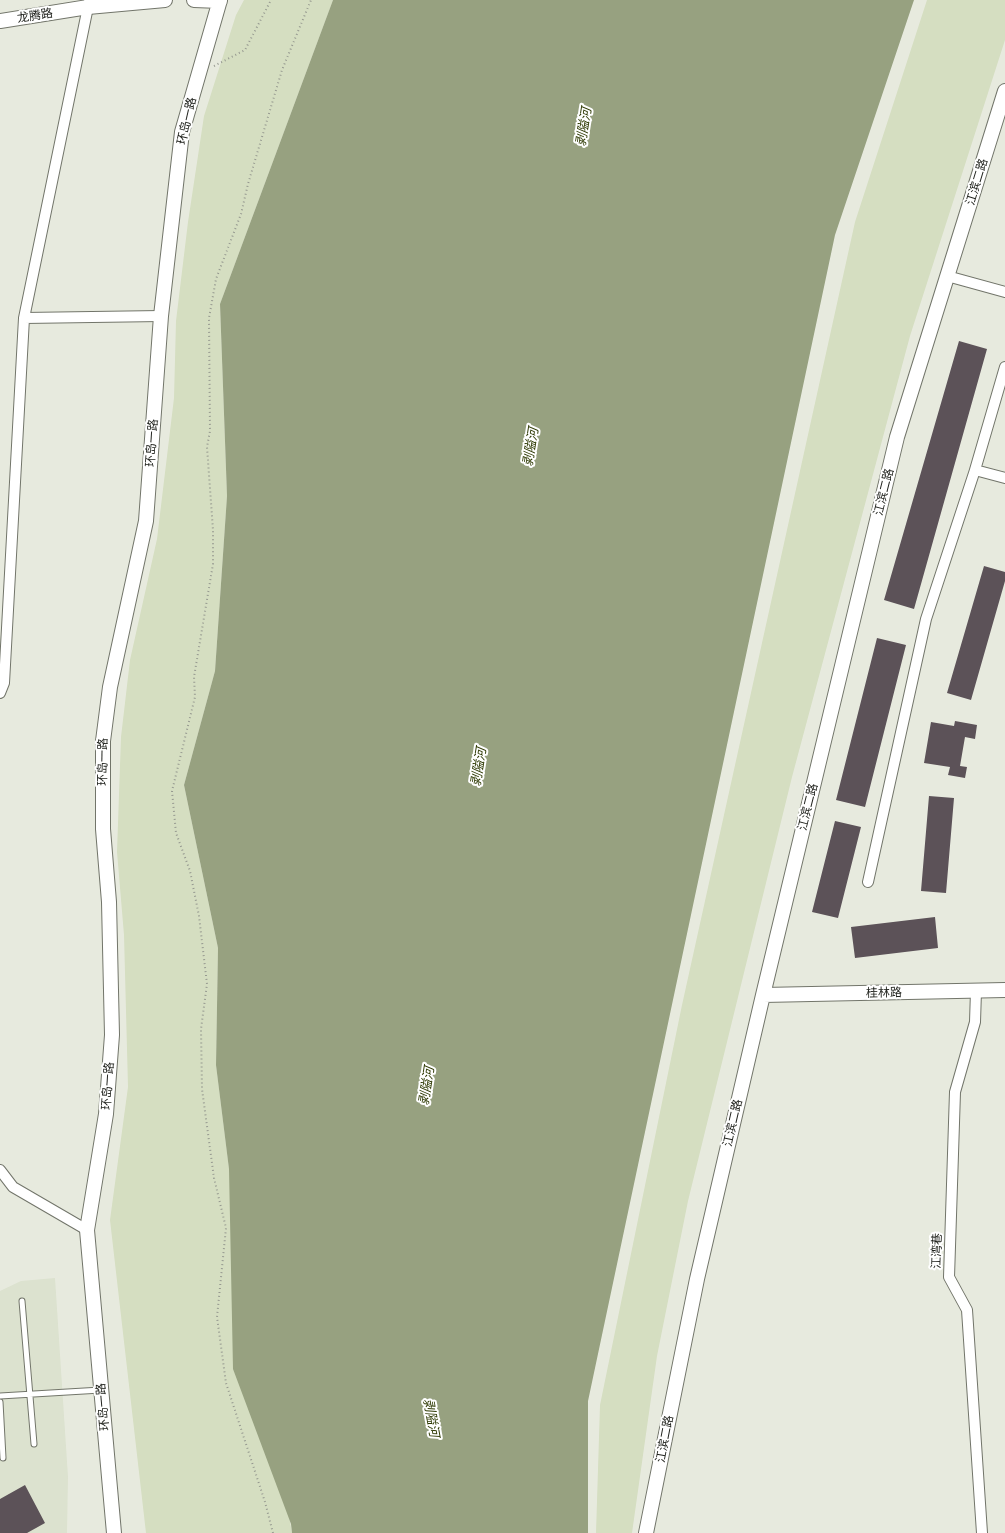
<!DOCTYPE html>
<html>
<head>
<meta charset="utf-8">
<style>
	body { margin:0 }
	canvas { display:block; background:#e7eade }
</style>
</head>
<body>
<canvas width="1005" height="1533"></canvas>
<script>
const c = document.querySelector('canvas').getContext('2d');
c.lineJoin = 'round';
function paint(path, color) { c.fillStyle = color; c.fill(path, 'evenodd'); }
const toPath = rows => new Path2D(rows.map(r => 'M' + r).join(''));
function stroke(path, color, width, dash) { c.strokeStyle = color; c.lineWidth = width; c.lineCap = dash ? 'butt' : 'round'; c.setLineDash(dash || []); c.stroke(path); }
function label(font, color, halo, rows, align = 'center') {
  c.font = font + ' "Alegreya Sans","Noto Sans SC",sans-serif'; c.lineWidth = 4; c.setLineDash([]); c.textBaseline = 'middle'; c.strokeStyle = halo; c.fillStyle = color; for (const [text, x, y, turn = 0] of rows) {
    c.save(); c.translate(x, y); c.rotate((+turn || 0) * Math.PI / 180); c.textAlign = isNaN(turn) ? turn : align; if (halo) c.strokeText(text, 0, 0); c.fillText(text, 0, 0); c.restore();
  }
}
paint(toPath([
	[55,1278,68,1477,67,1533,0,1533,0,1291,21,1281]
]), '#dce2cf');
paint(toPath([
	[244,0,333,0,220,304,227,496,215,671,184,785,218,948,216,1065,229,1169,292,1533,146,1533,110,1220,128,1087,124,935,117,852,121,737,130,660,157,539,174,398,176,321,188,222,204,116,236,15],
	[927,0,1005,0,1005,40,910,336,792,777,688,1201,657,1356,632,1533,596,1533,600,1405,682,1005,855,222]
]), '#d5dec1');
paint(toPath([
	[333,0,914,0,835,235,588,1401,588,1533,292,1533,291,1524,233,1369,229,1169,216,1065,218,948,184,785,215,671,227,496,220,304]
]), '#97a180');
paint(toPath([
	[959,341,987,349,914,609,884,600],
	[984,566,1005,572,1005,581,971,700,947,693],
	[877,638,906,645,865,807,836,800],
	[955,721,977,725,975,739,965,737,960,766,967,767,965,778,948,775,950,767,924,763,931,722,954,726],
	[929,796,954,798,946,893,921,891],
	[835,821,861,827,838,918,812,912],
	[935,917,938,948,855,958,851,927],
	[25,1485,45,1523,27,1533,0,1533,0,1499]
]), '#5c5258');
const lane = toPath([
	[22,1301,34,1444],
	[0,1396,101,1390],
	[0,1402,3,1458]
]);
const street = toPath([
	[947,276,1005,292],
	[24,318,89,2],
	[975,470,1005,367],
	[0,693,4,683,24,318,161,316],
	[868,882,926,619,975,470,1005,478],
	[976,991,975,1022,955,1092,949,1277,967,1310,982,1533],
	[0,1170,13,1187,87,1230]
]);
const secondary = toPath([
	[194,0,220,1],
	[0,21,88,7,165,0],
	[763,995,1005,990],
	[114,1533,87,1230,106,1114,112,1035,109,902,103,829,103,741,110,687,146,521,161,316,182,132,220,0],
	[646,1533,697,1279,763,995,897,437,1005,91]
]);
stroke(lane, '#72756a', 7);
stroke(street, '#72756a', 12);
stroke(secondary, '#72756a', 16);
stroke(toPath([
	[214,66,245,50,271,0],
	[273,1533,265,1502,226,1383,217,1317,226,1228,214,1178,202,1089,201,1029,207,984,199,916,190,871,176,833,172,791,195,697,194,677,213,564,213,530,207,447,210,431,209,318,216,279,241,214,248,184,282,70,311,0]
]), '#969990', 2, [1, 3]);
stroke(lane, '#fff', 5);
stroke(street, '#fff', 10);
stroke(secondary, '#fff', 14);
label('12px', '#22241f', '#fff', [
	["龙腾路",35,16,-9],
	["环岛一路",187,121,-77],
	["江滨二路",977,182,-73],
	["环岛一路",152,443,-86],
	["江滨二路",884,492,-76],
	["环岛一路",103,762,-89],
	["江滨二路",808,807,-76],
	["桂林路",884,993,-1],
	["环岛一路",108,1086,-86],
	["江滨二路",733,1123,-77],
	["江湾巷",937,1251,-88],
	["环岛一路",103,1407,-95],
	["江滨二路",665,1439,-79]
]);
label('italic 13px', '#2c3800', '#fff', [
	["剥隘河",584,127,-81],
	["剥隘河",531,447,-81],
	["剥隘河",479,767,-81],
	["剥隘河",427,1086,-81],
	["剥隘河",431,1418,80]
]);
</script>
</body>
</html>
